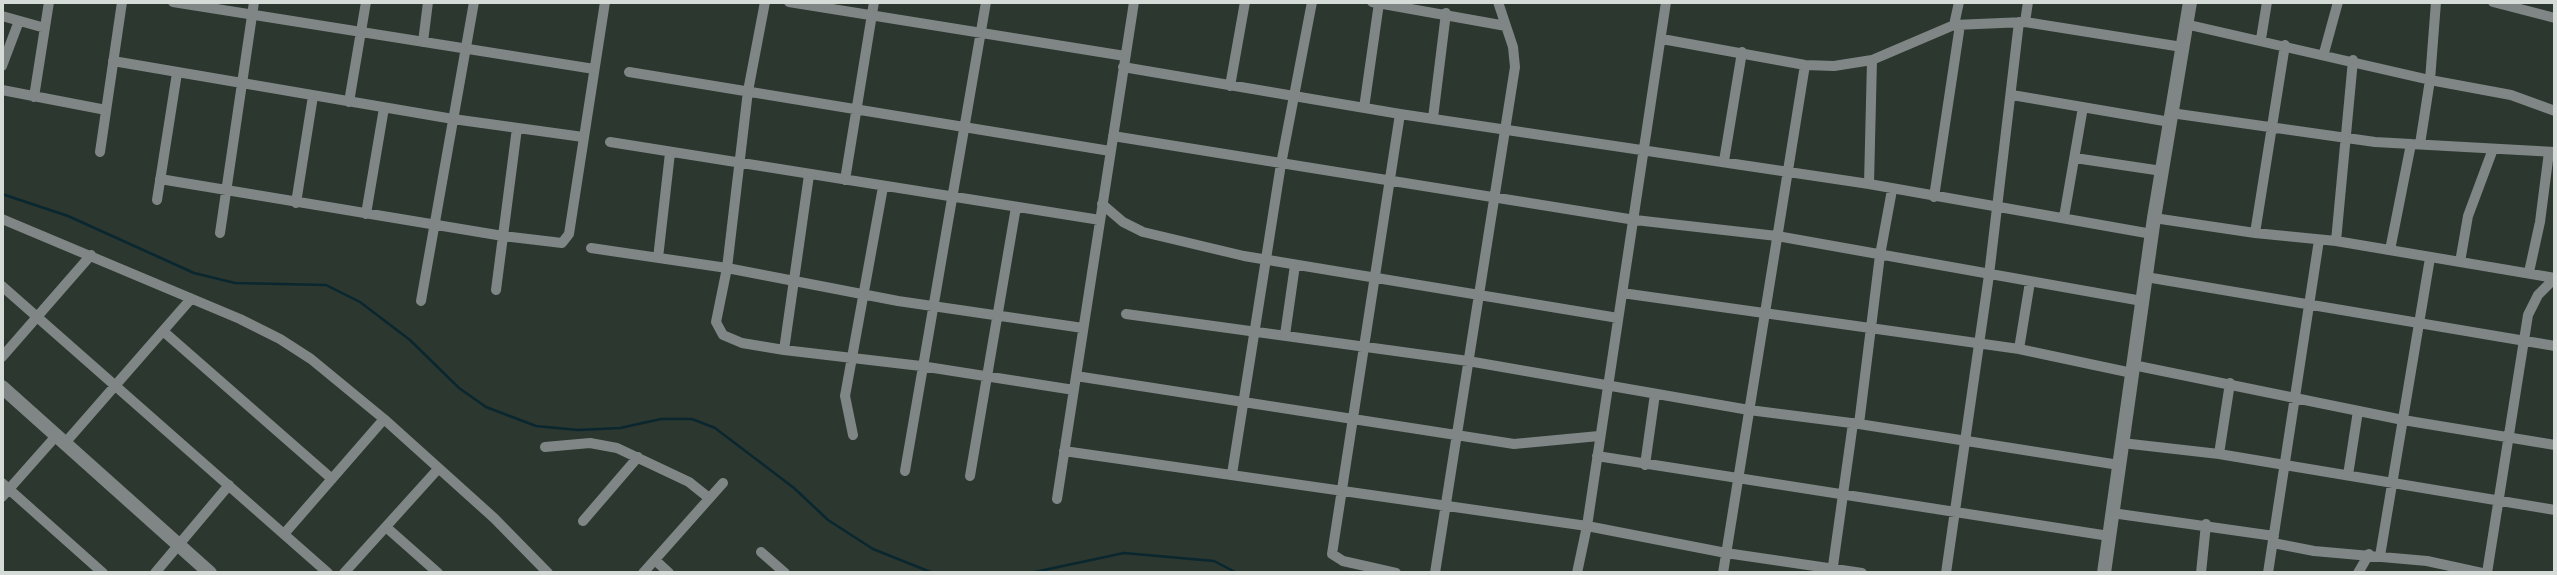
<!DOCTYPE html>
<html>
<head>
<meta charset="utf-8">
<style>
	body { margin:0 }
	#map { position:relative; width:2557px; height:575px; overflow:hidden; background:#2c372f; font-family:Montserrat,sans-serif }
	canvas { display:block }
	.frame { position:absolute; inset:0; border:4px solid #d5dcd7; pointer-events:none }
</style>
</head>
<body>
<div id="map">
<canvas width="2557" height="575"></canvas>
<div class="frame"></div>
</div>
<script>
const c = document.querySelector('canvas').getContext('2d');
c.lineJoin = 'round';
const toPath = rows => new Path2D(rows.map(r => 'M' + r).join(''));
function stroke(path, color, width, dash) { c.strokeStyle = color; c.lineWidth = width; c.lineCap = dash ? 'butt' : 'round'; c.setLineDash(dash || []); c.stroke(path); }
stroke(toPath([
	[2,194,68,216,194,273,235,283,326,285,360,302,410,340,459,388,486,407,536,426,578,430,620,428,661,419,692,419,715,428,794,488,828,520,873,549,933,573],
	[1030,573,1124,553,1214,561,1237,573]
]), '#0a2730', 2.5);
stroke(toPath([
	[173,2,594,69],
	[765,2,748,91,727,268,716,322,723,335,742,343,784,350,921,366,1074,390],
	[789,2,1125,56],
	[1372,2,1506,26],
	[2493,2,2555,18],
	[2,16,45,28],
	[2025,22,2028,2],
	[2185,24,2430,80,2511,95,2555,111],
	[1954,25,1959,2],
	[1662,39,1805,65,1834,66,1872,60,1954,25,2025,22,2182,47],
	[2261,39,2267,2],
	[423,42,428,2],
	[2324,53,2338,2],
	[113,61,453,119,583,137],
	[2,66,19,21],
	[1123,67,1400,114,1869,184,2152,234],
	[629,72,1110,151],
	[1230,86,1245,2],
	[2,90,106,110],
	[2012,95,2170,122],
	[34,97,49,2],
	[349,102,366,2],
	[1364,108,1379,3],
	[2171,113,2375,142,2555,152],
	[1433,118,1446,13],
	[1113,136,1635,220,1777,236,2142,301],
	[610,142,1100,220],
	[2420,144,2430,80,2436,2],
	[100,152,122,2],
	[2075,158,2162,171],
	[1724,161,1742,52],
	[160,179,503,236,562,243,569,234,605,2],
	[845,180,874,2],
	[1869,184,1872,60],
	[1934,197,1960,25],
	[157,200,177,73],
	[296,203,313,96],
	[1102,204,1123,222,1143,232,1244,256,1618,318],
	[366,214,384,108],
	[2064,217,2083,107],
	[2154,218,2255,233,2336,241,2555,278],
	[2,219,240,319,280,339,311,359,384,419,494,518,548,573],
	[220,233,254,2],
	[2255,233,2285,45],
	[2336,241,2353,60],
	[591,248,727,268,898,301,1083,328],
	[2390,250,2411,144],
	[658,258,670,153],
	[2460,262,2468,216,2493,149],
	[2529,272,2540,222,2549,152],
	[2146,277,2555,346],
	[2,286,328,573],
	[496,290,517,128],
	[1622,293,2019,349,2132,373],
	[421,301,474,2],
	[1126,314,1468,361,1749,410,1859,424,2119,465],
	[163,331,332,479],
	[1285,335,1295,265],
	[2019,349,2030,282],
	[784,350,809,175],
	[2,357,91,255],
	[2133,365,2403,420,2555,445],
	[1076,376,1514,444,1599,436],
	[1859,424,1880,255,1892,190],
	[853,435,845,396,883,187],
	[65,443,190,300],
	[2122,443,2219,454,2555,510],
	[545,447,590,443,617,448,689,482,709,498],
	[1064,451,1587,526,1726,553,1862,573],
	[2219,454,2230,383],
	[1597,456,2109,536],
	[1645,465,1655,394],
	[905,471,986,2],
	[1232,474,1281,164,1312,2],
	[2348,475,2358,411],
	[970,476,1016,207],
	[2,483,103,573],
	[2,497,56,436],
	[1057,499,1134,2],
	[2112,513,2274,536],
	[583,521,638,457],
	[386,527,438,573],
	[284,534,384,419],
	[2273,543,2314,551,2427,561,2482,573],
	[761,552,785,573],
	[2380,556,2430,258],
	[655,560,669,573],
	[155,573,229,485],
	[344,573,438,469],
	[643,573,723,483],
	[1396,573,1343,561,1332,554,1400,114],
	[1435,573,1515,67,1513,47,1498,2],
	[1577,573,1587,526,1666,2],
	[1723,573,1805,65],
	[1832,573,1853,423],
	[1946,573,1989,275,2019,22],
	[2201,573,2206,524],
	[2268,573,2319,240],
	[2358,573,2369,554],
	[2487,573,2528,315,2538,295,2555,278]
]), '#7f8685', 10);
stroke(toPath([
	[2,387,210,573],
	[2104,573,2154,218,2190,2]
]), '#7f8685', 14);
</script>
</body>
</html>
